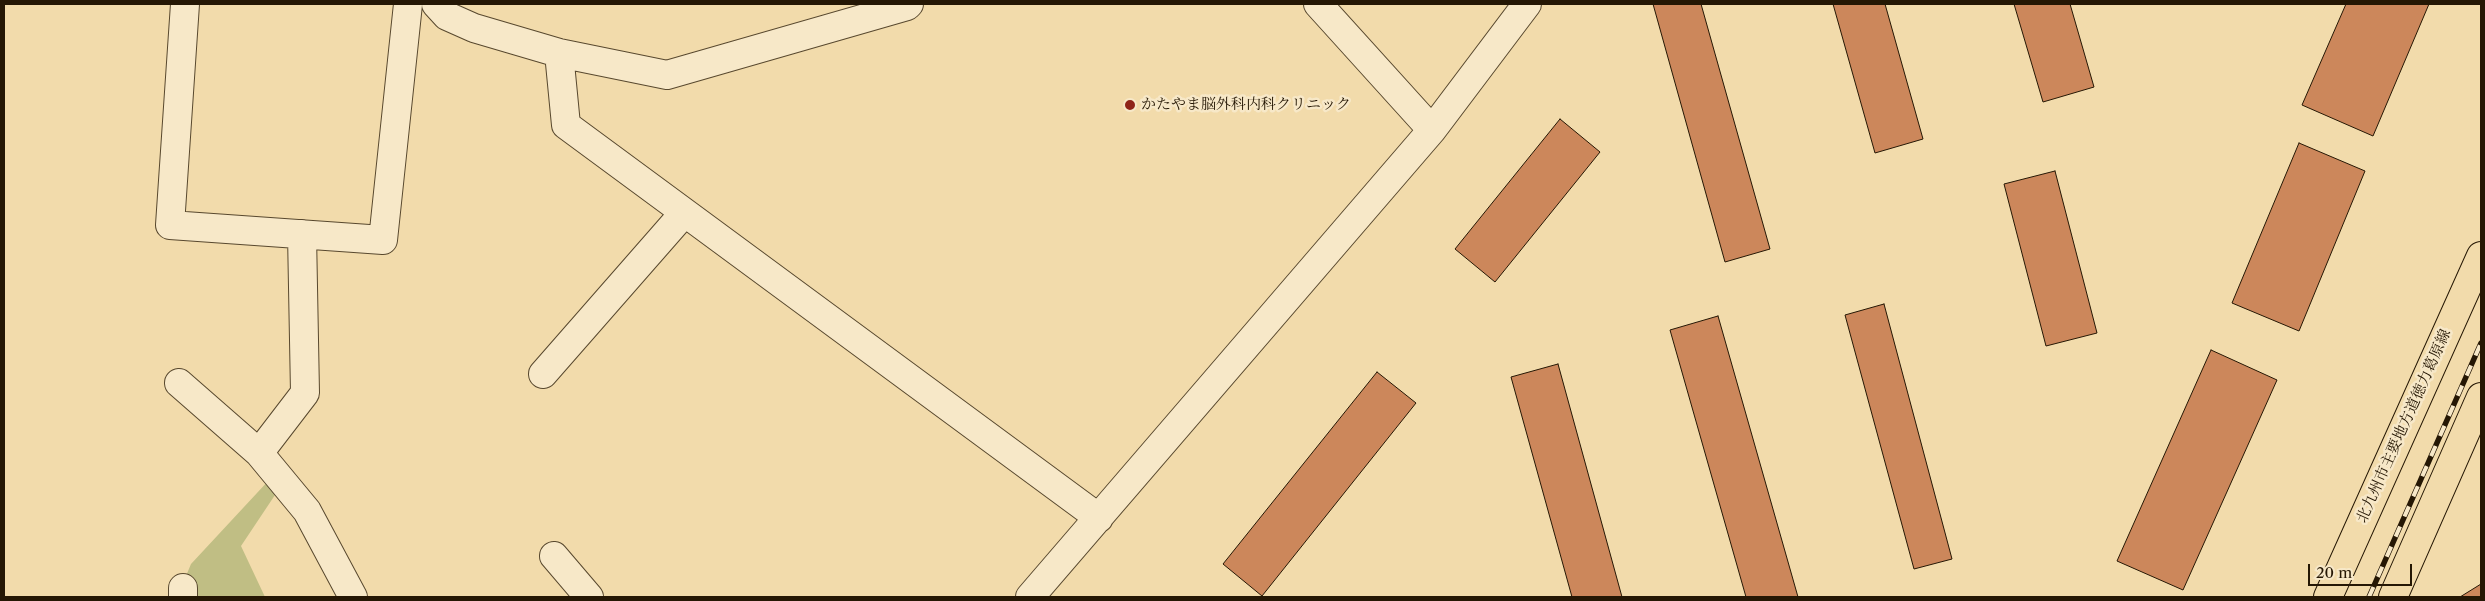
<!DOCTYPE html>
<html>
<head>
<meta charset="utf-8">
<style>
	body { margin:0 }
	#map { position:relative; width:2485px; height:601px; overflow:hidden; background:#f2dbab; font-family:"Libre Caslon Text",serif }
	canvas { display:block }
	.frame { position:absolute; inset:0; border:5px solid #251704; pointer-events:none }
	.scale { position:absolute; left:2308px; top:564px; width:104px; height:22px; box-sizing:border-box; border:2px solid #251704; border-top:0; padding-left:6px; font-size:15px; line-height:18px; white-space:nowrap; color:#251704; -webkit-text-stroke:4px #f7e8c8; paint-order:stroke }
</style>
</head>
<body>
<div id="map">
<canvas width="2485" height="601"></canvas>
<div class="frame"></div>
<div class="scale">20 m</div>
</div>
<script>
const c = document.querySelector('canvas').getContext('2d');
c.lineJoin = 'round';
function paint(path, color) { c.fillStyle = color; c.fill(path, 'evenodd'); }
const toPath = rows => new Path2D(rows.map(r => 'M' + r).join(''));
function stroke(path, color, width, dash) { c.strokeStyle = color; c.lineWidth = width; c.lineCap = dash ? 'butt' : 'round'; c.setLineDash(dash || []); c.stroke(path); }
function label(font, color, halo, rows, align = 'center') {
  c.font = font + ' "Libre Caslon Text","Noto Serif JP",serif'; c.lineWidth = 5; c.setLineDash([]); c.textBaseline = 'middle'; c.strokeStyle = halo; c.fillStyle = color; for (const [text, x, y, turn = 0] of rows) {
    c.save(); c.translate(x, y); c.rotate((+turn || 0) * Math.PI / 180); c.textAlign = isNaN(turn) ? turn : align; if (halo) c.strokeText(text, 0, 0); c.fillText(text, 0, 0); c.restore();
  }
}
paint(toPath([
	[270,479,279,489,241,546,265,597,188,597,186,576,191,564]
]), '#c0be84');
const building = toPath([
	[1653,4,1701,4,1770,249,1725,262,1653,4],
	[1833,4,1885,4,1923,139,1875,153,1833,4],
	[2014,4,2070,4,2094,87,2043,102,2014,4],
	[2346,4,2429,4,2373,136,2302,105,2346,4],
	[1560,119,1600,152,1495,282,1455,249,1560,119],
	[2299,143,2365,171,2299,331,2232,303,2299,143],
	[2055,171,2097,333,2046,346,2004,184,2055,171],
	[1884,304,1952,559,1914,569,1845,315,1884,304],
	[1718,316,1798,597,1746,597,1670,330,1718,316],
	[2211,350,2277,380,2183,590,2117,561,2211,350],
	[1558,364,1622,597,1572,597,1511,377,1558,364],
	[1377,372,1416,403,1262,596,1223,564,1377,372],
	[2481,584,2481,597,2460,597,2481,584]
]);
paint(building, '#cc875b');
stroke(building, '#251704', 1);
const minor = toPath([
	[185,4,170,225,383,240,408,4],
	[436,4,447,16,474,28,559,53,667,75,907,6,909,4],
	[1318,4,1432,130],
	[559,53,566,125,1099,518],
	[543,374,684,213],
	[179,383,259,453,307,511,353,597],
	[259,453,305,393,302,234],
	[554,556,589,597],
	[183,597,183,588],
	[1030,597,1432,130,1527,4]
]);
const major = toPath([
	[2328,597,2481,256],
	[2393,597,2481,397]
]);
stroke(minor, '#58482e', 30);
stroke(major, '#251704', 30);
stroke(minor, '#f7e8c8', 28);
stroke(major, '#f2dbab', 28);
const rail = toPath([
	[2369,597,2481,343]
]);
stroke(rail, '#251704', 5.5);
stroke(rail, '#f7e8c8', 4, [11]);
for (const [x, y, r, color] of [
	[1130,105,6,"#8f2418"]
]) { const dot = new Path2D(); dot.arc(x, y, r, 0, 2 * Math.PI); c.fillStyle = color; c.fill(dot); stroke(dot, '#f7e8c8', 2); }
label('15px', '#251704', '#f7e8c8', [
	["かたやま脳外科内科クリニック",1141,105]
], 'left');
label('15px', '#251704', '#f7e8c8', [
	["北九州市主要地方道徳力葛原線",2404,426,-66]
]);
</script>
</body>
</html>
